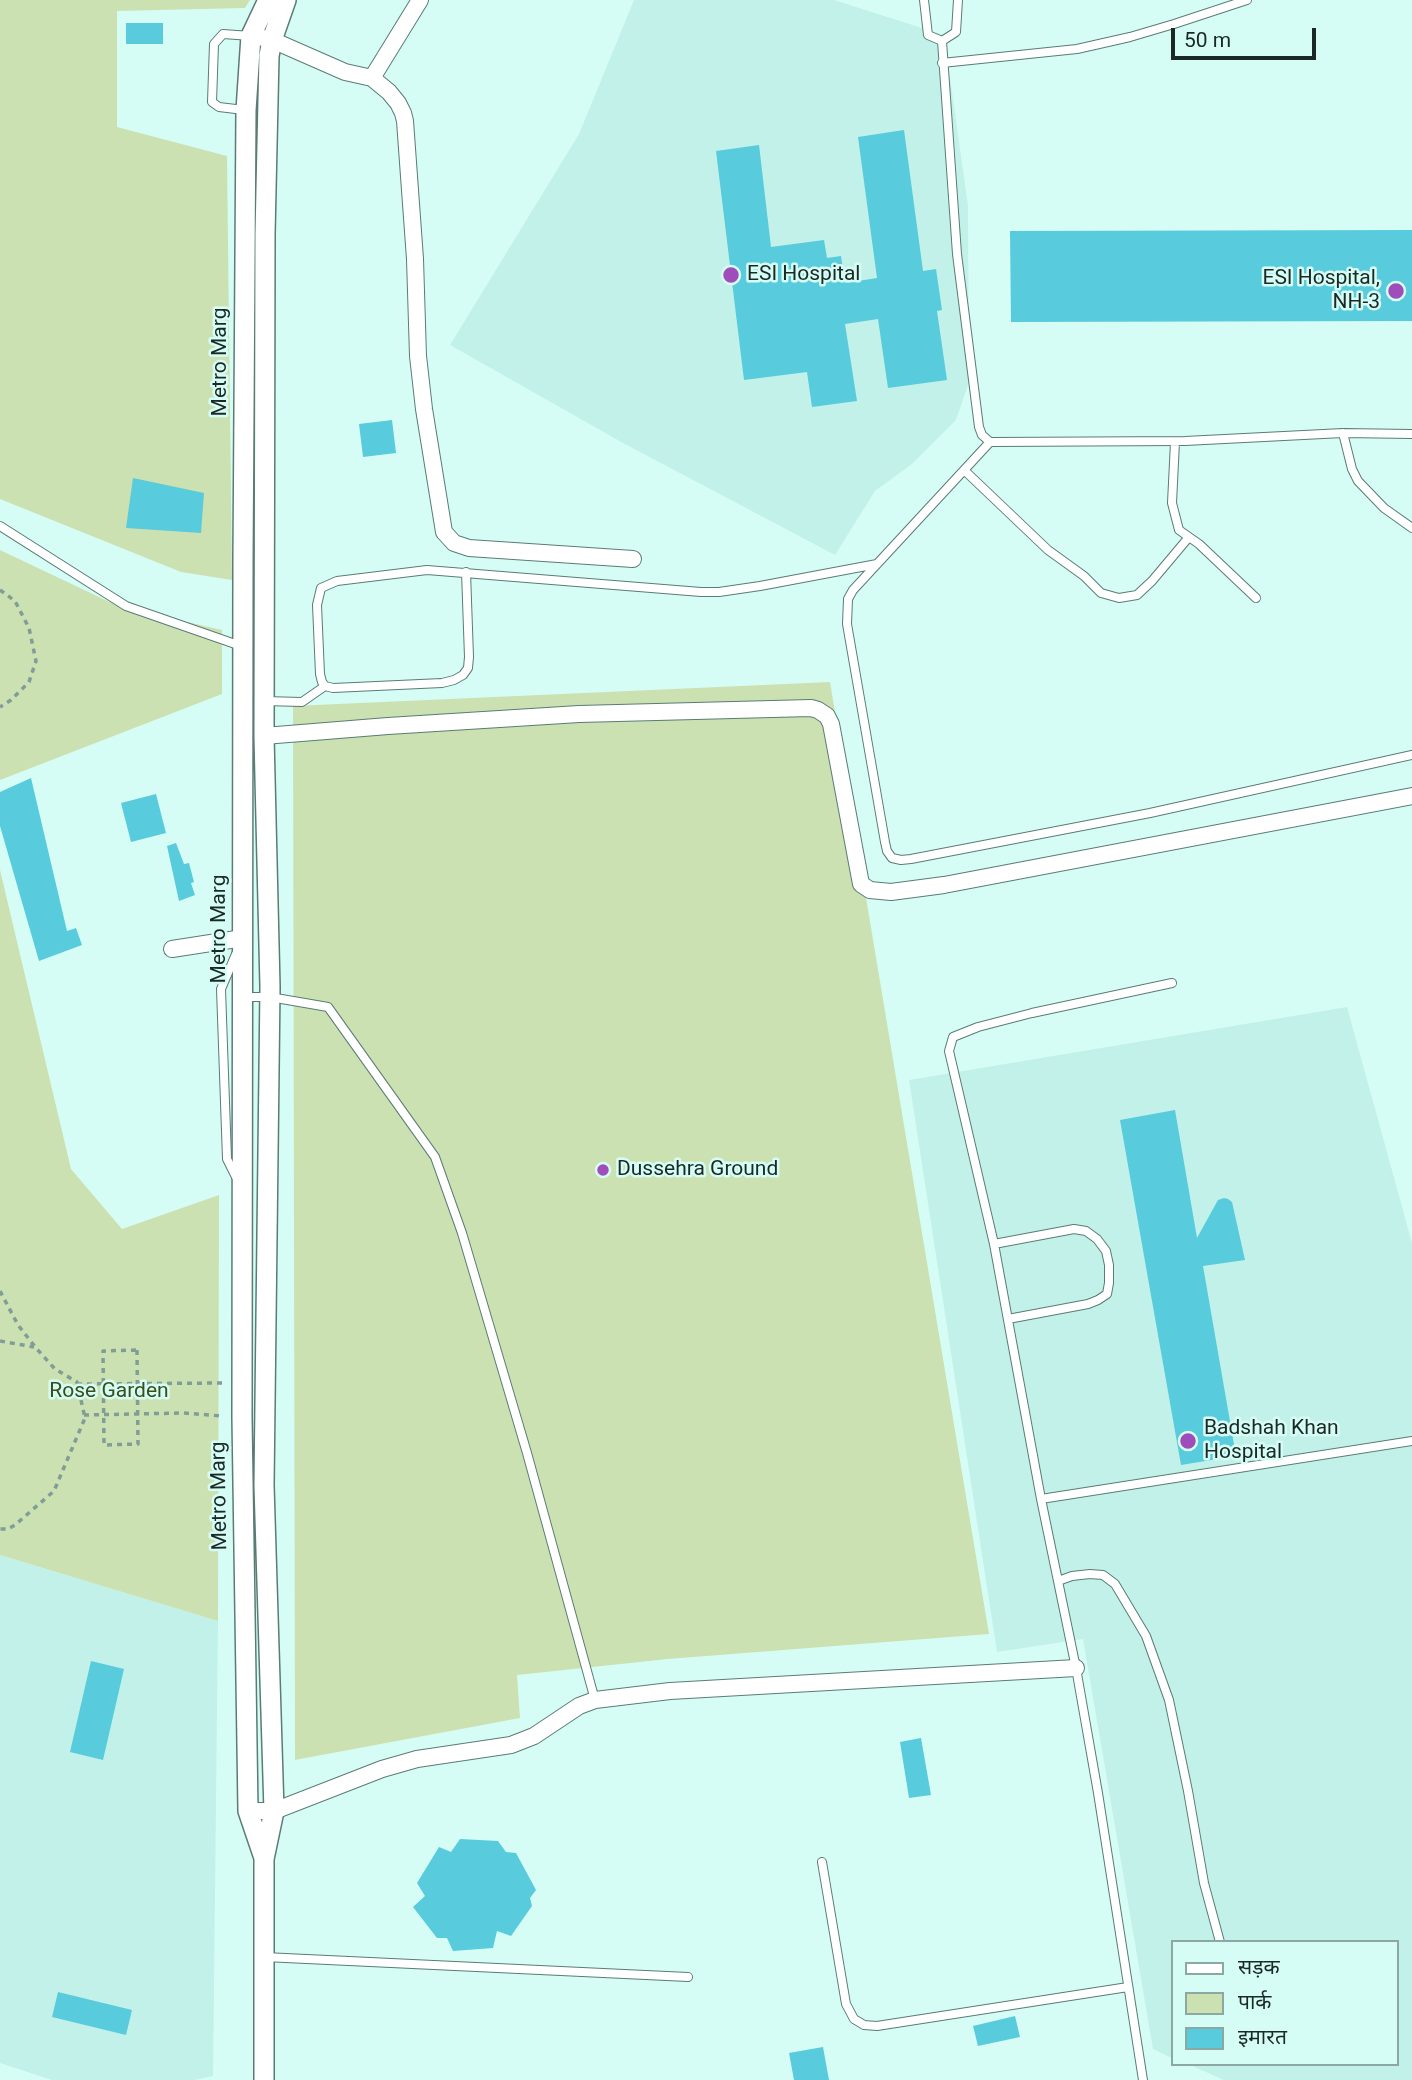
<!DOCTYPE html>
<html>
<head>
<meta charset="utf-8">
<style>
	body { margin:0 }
	#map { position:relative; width:1412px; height:2080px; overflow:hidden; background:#d6fdf5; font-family:Roboto,"Noto Sans Devanagari",sans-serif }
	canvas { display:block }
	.legend { position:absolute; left:1171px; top:1940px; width:228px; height:126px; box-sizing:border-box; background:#d6fdf5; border:2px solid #8ba8a2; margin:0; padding:9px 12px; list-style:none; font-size:21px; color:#1a2926 }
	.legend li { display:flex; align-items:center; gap:14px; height:35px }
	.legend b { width:35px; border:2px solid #8ba8a2 }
	.scale { position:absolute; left:1171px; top:28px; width:145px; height:32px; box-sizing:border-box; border:4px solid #1a2926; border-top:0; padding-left:9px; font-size:21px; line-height:24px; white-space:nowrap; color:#1a2926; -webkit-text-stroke:5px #d6fdf5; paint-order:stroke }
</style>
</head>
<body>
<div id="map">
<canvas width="1412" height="2080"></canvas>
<ul class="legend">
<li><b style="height:9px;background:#fff"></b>सड़क</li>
<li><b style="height:19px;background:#cce1b2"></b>पार्क</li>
<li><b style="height:19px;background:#58cbdc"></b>इमारत</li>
</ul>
<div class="scale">50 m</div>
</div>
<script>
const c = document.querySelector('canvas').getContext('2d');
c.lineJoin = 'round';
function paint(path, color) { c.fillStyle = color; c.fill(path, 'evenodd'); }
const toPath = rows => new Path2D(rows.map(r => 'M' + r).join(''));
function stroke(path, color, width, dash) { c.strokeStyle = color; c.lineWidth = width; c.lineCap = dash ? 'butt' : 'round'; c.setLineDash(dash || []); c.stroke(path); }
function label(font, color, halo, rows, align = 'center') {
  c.font = font + ' Roboto,sans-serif'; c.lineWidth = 5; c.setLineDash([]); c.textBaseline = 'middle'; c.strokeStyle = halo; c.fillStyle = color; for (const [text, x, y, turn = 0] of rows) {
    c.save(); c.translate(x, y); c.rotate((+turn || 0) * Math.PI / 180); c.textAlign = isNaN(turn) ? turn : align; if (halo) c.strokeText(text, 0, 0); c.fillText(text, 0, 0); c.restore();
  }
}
paint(toPath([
	[634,0,834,0,944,35,968,206,969,382,956,420,912,464,875,491,835,555,623,443,450,345,579,134],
	[1347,1007,1412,1243,1412,2080,1224,2080,1188,2064,1396,2064,1396,1942,1172,1942,1172,2058,1153,2049,1083,1639,997,1652,909,1080],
	[0,1555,218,1621,213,2076,195,2080,52,2080,0,2063]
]), '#c1f1e8');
paint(toPath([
	[0,0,250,0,245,8,117,11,117,127,227,156,232,580,181,572,0,499],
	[0,550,118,606,222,630,222,694,0,780],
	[830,682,989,1634,668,1659,517,1675,520,1718,295,1760,293,706],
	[0,870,71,1169,122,1229,219,1195,218,1621,0,1555]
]), '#cce1b2');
paint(toPath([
	[126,23,163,23,163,44,126,44],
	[904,130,923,271,936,269,942,310,937,311,947,380,888,388,878,319,845,324,857,401,812,407,807,372,744,380,716,151,759,145,771,247,824,240,827,258,841,256,845,283,877,278,858,137],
	[1412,230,1412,321,1011,322,1010,231],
	[392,420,396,453,363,457,359,424],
	[133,478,204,493,201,533,126,528],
	[31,778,67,931,76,928,82,945,39,961,0,826,0,792],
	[156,794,166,833,131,842,121,803],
	[176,843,184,864,189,863,194,882,191,883,195,895,179,901,167,846],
	[1175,1110,1197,1238,1218,1200,1224,1198,1228,1199,1232,1202,1245,1260,1203,1266,1236,1456,1181,1465,1120,1120],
	[91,1661,124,1669,103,1760,70,1752],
	[921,1738,931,1795,909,1798,900,1742],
	[460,1839,498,1841,506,1852,516,1853,536,1890,530,1898,532,1906,511,1936,497,1931,493,1948,453,1951,447,1938,437,1938,413,1907,425,1896,417,1883,439,1847,451,1852],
	[58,1992,132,2010,126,2035,52,2017],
	[1015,2016,1020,2037,978,2046,973,2026],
	[823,2047,829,2080,794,2080,789,2053]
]), '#58cbdc');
const service = toPath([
	[924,0,928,35,942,41],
	[942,41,957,254,979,427,982,435,990,442,1185,441,1343,433,1412,434],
	[942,41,956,32,958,0],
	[942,63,1077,49,1130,37,1174,24,1247,0],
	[244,110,219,107,212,102,214,44,223,34,251,36],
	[1343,433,1352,469,1358,481,1384,508,1412,528],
	[990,442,853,590,848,599,847,624,885,842,887,851,892,858,901,860,911,859,1150,813,1412,755],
	[1175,442,1172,503,1179,530,1199,544,1256,598],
	[964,470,1048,550,1084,576,1101,593,1119,598,1137,595,1152,581,1189,537],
	[0,526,126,606,241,646],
	[325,686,322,682,320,674,317,605,321,588,337,581,427,570,701,592,719,592,760,586,877,564],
	[264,701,302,702,325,686,333,688,442,683,454,680,463,675,468,668,469,657,466,572],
	[236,954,221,989,227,1159,236,1177],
	[243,997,270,997,328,1007,435,1157,462,1233,527,1453,595,1700],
	[994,1244,1074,1229,1086,1231,1097,1239,1106,1251,1109,1265,1109,1283,1107,1294,1098,1300,1088,1304,1008,1319],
	[1041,1499,1412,1441],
	[1058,1581,1072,1576,1090,1574,1103,1575,1115,1584,1146,1636,1169,1700,1188,1791,1204,1883,1220,1942],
	[822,1862,846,2004,854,2019,864,2025,877,2026,1128,1987],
	[264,1957,688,1977],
	[1143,2080,1098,1793,1076,1668,1041,1499,994,1244,949,1051,953,1037,978,1027,1032,1013,1172,983]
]);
const minor = toPath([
	[263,38,272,40,345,72,372,78,389,92,398,103,403,113,405,121,415,259,418,356,424,409,444,532,454,543,469,548,633,559],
	[372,78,420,0],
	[264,736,388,726,579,714,811,708,818,710,827,716,831,724,861,884,870,890,891,892,944,885,1412,796],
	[172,949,243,938],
	[248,1811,274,1811,382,1769,417,1759,511,1745,534,1736,579,1706,595,1700,670,1691,1076,1668]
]);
const tertiary = toPath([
	[264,1858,248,1811,242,1417,243,559,246,110,251,36,268,0],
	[264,2080,264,1859,274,1811,264,1485,270,987,264,736,265,234,269,56,272,40,286,0]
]);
stroke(service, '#597c75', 10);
stroke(minor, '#597c75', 18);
stroke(tertiary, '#597c75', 22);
stroke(toPath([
	[0,590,15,601,29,628,36,661,29,682,11,700,0,707],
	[0,1291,18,1325,36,1348,55,1369,77,1382,85,1418,54,1491,15,1525,8,1529,0,1529],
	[0,1341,34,1347],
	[137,1350,138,1444,104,1445,103,1351,137,1350],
	[77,1384,223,1383],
	[84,1415,183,1413,222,1416]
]), '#819d97', 3.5, [5, 5]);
stroke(service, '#fff', 8);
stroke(minor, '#fff', 16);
stroke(tertiary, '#fff', 19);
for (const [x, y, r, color] of [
	[731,275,9,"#a04dbc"],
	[1396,291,9,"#a04dbc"],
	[603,1170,7,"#a04dbc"],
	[1188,1441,9,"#a04dbc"]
]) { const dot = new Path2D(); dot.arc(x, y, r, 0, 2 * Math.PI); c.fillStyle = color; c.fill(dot); stroke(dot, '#d6fdf5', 2.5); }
label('21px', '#1a2926', '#d6fdf5', [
	["ESI Hospital",747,275],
	["ESI Hospital,",1380,279,"right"],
	["NH-3",1380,303,"right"],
	["Dussehra Ground",617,1170],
	["Badshah Khan",1204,1429],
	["Hospital",1204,1453]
], 'left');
label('21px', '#1a2926', '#d6fdf5', [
	["Metro Marg",221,362,-90],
	["Metro Marg",220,929,-90],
	["Metro Marg",220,1496,-91]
]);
label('21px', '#394e19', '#d6fdf5', [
	["Rose Garden",109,1392]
]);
</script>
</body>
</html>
